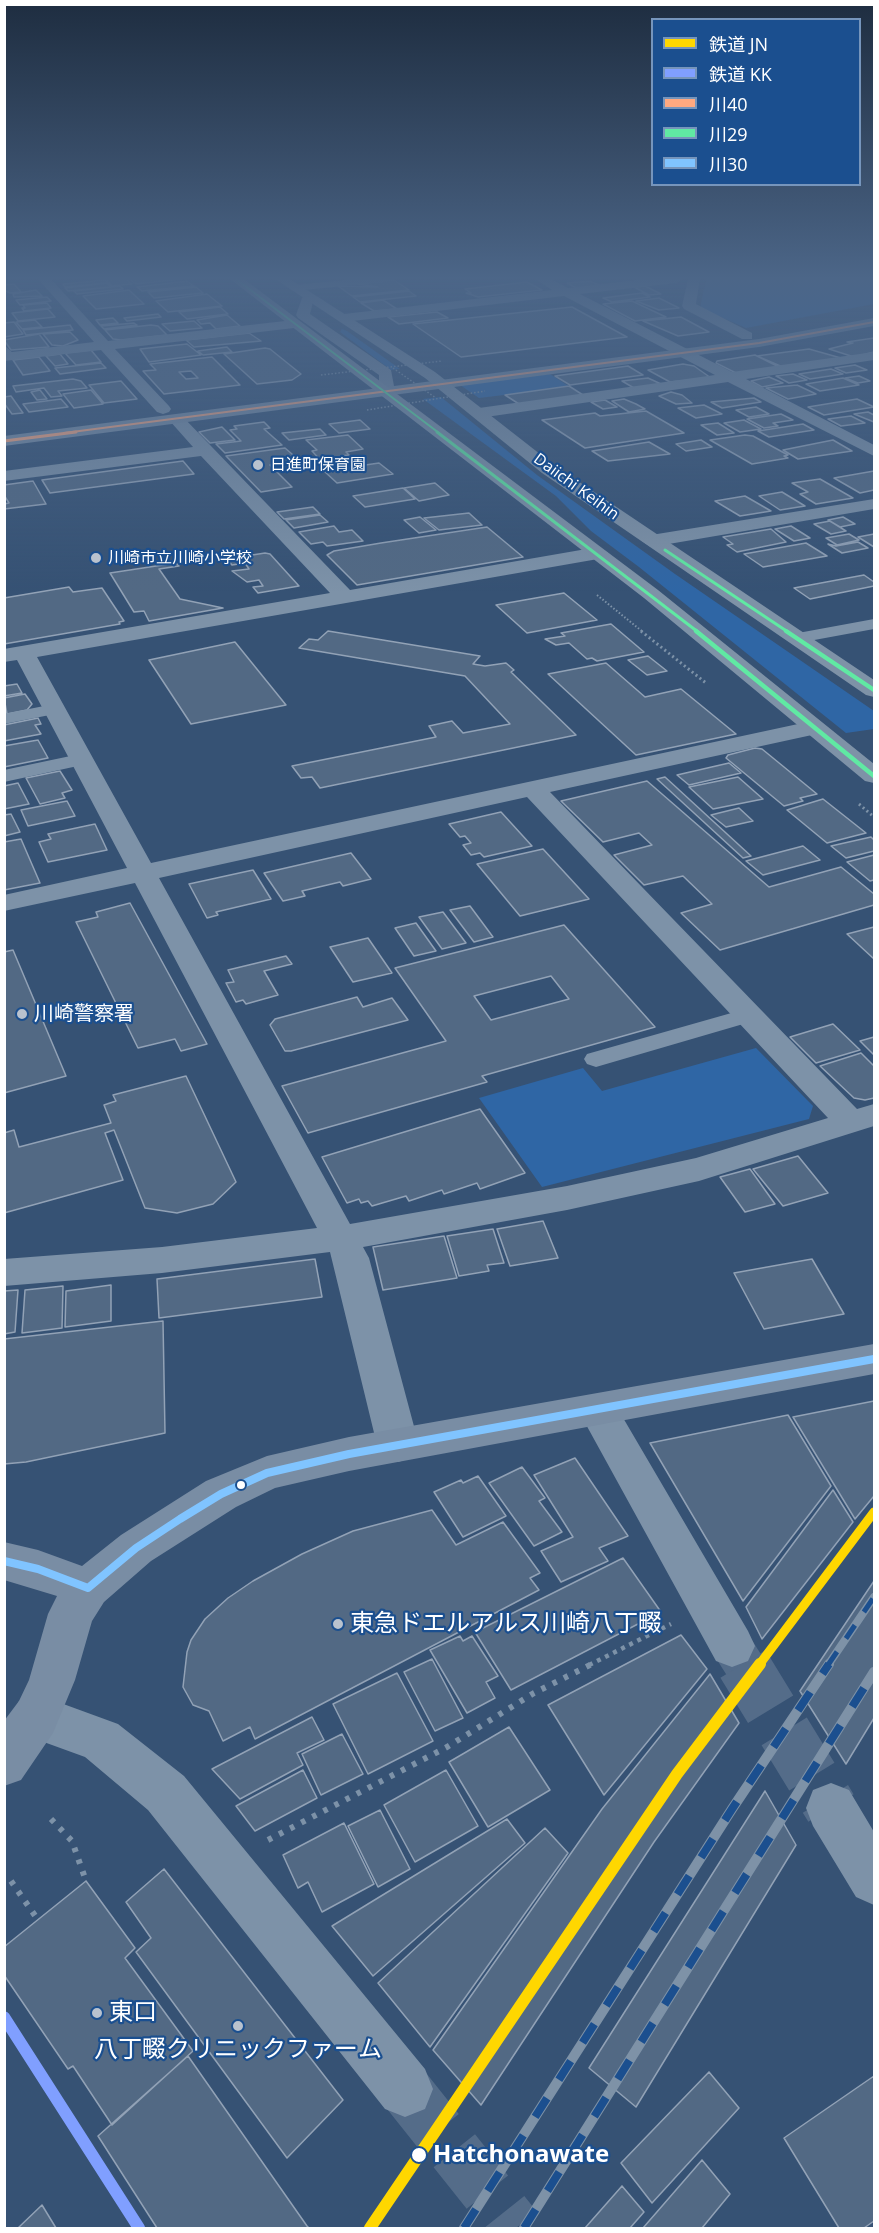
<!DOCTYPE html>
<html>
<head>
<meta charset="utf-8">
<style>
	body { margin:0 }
	#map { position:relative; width:879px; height:2233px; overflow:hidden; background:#365274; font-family:"Open Sans","Noto Sans JP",sans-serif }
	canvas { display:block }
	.frame { position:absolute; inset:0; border:6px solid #fff; pointer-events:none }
	.legend { position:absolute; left:651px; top:18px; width:210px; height:168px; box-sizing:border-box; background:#1b4f8f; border:2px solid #7695bc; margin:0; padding:8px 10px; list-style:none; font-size:18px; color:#fff }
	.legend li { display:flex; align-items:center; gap:12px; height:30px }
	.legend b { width:30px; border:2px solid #7695bc }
</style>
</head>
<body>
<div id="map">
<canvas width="879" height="2233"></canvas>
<div class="frame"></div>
<ul class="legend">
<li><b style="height:8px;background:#ffd700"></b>鉄道 JN</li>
<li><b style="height:8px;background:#809fff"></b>鉄道 KK</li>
<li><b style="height:8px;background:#ffa980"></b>川40</li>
<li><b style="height:8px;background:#60e9a3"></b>川29</li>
<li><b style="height:8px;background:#80c4ff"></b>川30</li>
</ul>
</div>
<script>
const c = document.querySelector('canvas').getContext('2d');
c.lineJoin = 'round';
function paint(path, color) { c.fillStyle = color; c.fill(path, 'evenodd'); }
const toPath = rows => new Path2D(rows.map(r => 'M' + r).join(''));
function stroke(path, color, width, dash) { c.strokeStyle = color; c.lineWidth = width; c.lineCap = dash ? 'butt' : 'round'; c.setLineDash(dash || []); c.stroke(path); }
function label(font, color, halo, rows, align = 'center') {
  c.font = font + ' "Open Sans","Noto Sans JP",sans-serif'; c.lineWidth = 4.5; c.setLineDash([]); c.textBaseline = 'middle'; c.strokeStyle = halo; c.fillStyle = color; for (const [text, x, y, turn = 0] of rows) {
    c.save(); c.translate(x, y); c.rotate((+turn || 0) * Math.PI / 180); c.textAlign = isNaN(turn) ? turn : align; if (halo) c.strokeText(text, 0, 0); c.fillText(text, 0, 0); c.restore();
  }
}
paint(toPath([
	[706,279,874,279,874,304,746,328,700,308],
	[342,329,347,331,400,369,391,370,340,332],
	[550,374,570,387,479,398,460,385],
	[441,397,537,475,675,574,874,711,874,729,846,733,639,567,591,531,556,496,423,399],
	[756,1048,813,1106,809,1119,542,1187,479,1098,583,1068,602,1091]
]), '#2f66a5');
const building = toPath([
	[105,279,126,279,132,284,112,286,105,279],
	[129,279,182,279,136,284,129,279],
	[104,280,107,283,65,287,63,284,104,280],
	[394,280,409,290,352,296,338,286,378,287,357,284,394,280],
	[187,281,194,286,142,291,137,287,187,281],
	[590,281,601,286,578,289,567,283,590,281],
	[527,282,542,290,478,297,466,293,471,293,465,289,527,282],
	[107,283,111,287,68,291,65,288,107,283],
	[14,284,21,292,10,293,4,290,4,285,14,284],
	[120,286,123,289,77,294,74,291,120,286],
	[645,286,661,294,649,295,634,287,645,286],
	[196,287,203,293,154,298,148,292,196,287],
	[36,290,42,296,14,297,13,294,36,290],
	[129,290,144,304,96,309,83,296,129,290],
	[409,291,416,296,360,302,353,297,409,291],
	[642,293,650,297,612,302,603,298,642,293],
	[207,294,222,306,168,312,156,301,207,294],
	[47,297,51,301,20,305,16,300,47,297],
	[659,298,679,308,659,310,636,301,659,298],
	[383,300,397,309,374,311,361,303,383,300],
	[632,301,666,317,635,321,603,304,632,301],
	[47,303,51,308,24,311,22,308,25,308,23,305,47,303],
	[220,307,228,314,187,319,179,312,220,307],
	[572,307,627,337,461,357,413,324,572,307],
	[48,309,55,317,18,321,12,313,48,309],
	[437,312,448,318,399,324,388,317,437,312],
	[158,314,161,317,127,321,124,318,158,314],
	[227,315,240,326,216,329,210,323,201,324,197,320,227,315],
	[681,317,709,332,678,336,643,321,681,317],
	[113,318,118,323,100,325,96,320,113,318],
	[35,320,42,327,22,329,16,322,35,320],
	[194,321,202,328,170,331,162,324,194,321],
	[14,322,23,334,4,337,4,323,14,322],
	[134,323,137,325,104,329,101,326,134,323],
	[70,325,73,330,26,335,23,330,70,325],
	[151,325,158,326,167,335,121,340,113,339,105,330,151,325],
	[70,332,78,340,63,346,52,345,43,334,70,332],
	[249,333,261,341,194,347,186,340,249,333],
	[39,334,49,347,11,350,4,340,39,334],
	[874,338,874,352,854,357,829,349,853,343,847,342,874,338],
	[187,344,201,355,149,362,140,349,187,344],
	[227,347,232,352,203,355,198,351,227,347],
	[265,348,270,349,301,374,292,380,257,384,224,354,265,348],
	[809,349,841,358,785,368,757,356,809,349],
	[91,350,101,362,76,365,65,353,91,350],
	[60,354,68,364,55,366,46,356,60,354],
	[755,355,781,368,736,373,716,363,717,361,755,355],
	[39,357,50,371,23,375,13,360,39,357],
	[212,357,240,385,164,394,143,371,156,370,150,364,212,357],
	[191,371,198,378,186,379,179,372,191,371],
	[101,363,106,368,60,374,55,368,101,363],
	[683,364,694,366,711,378,670,382,648,370,683,364],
	[855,365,867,370,846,373,835,368,855,365],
	[628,366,643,375,570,385,555,376,628,366],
	[831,369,843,374,810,379,799,374,831,369],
	[793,374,807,380,789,383,776,376,793,374],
	[859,376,870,381,858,383,845,378,859,376],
	[769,377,783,383,762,387,751,381,769,377],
	[648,378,661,384,634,388,622,381,648,378],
	[843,378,859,385,820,391,806,384,843,378],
	[73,379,81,381,87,388,58,391,62,396,51,397,44,388,16,392,13,386,73,379],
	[121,381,137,399,104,403,89,385,121,381],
	[797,385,816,394,788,399,766,388,797,385],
	[569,386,583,395,519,404,505,395,569,386],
	[40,390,47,399,37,400,31,392,40,390],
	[91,390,103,404,74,408,63,394,91,390],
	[671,392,682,395,692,403,676,404,659,396,671,392],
	[11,396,23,413,12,414,4,403,4,397,11,396],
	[754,398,761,402,722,408,711,402,754,398],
	[61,399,68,407,29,412,23,404,61,399],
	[624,399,636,404,645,409,629,412,612,401,624,399],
	[857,399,874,407,824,415,808,407,857,399],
	[605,400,617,407,603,409,591,402,605,400],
	[704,405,722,414,696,418,678,408,704,405],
	[756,407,769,414,749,417,736,410,756,407],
	[646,411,684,433,585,448,542,420,595,413,600,416,646,411],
	[868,412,874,415,874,422,854,414,868,412],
	[781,414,793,420,773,423,778,426,764,428,747,419,781,414],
	[851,416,865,423,841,426,828,419,851,416],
	[360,420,370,429,339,433,329,424,360,420],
	[744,420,761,429,740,432,724,423,744,420],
	[264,422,270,428,264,429,282,445,225,453,216,444,241,441,230,430,237,429,234,426,264,422],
	[718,423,734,433,717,435,701,425,718,423],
	[803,424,814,430,769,437,758,431,803,424],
	[222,427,235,440,210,443,199,432,222,427],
	[320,429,326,435,289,440,282,433,320,429],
	[348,435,363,449,346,452,349,455,340,456,347,463,321,467,318,464,323,463,312,451,317,450,306,440,348,435],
	[745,435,753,436,788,455,784,456,788,458,752,464,710,440,745,435],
	[701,440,712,447,686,451,676,444,701,440],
	[833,440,852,451,798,459,783,450,833,440],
	[649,442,670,454,608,461,592,451,649,442],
	[285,448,300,461,270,465,292,487,261,492,226,456,285,448],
	[183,461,194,474,50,493,42,480,183,461],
	[379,463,393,474,337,483,324,471,379,463],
	[874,471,874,490,860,493,834,478,874,471],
	[820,479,853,498,816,504,800,494,808,492,792,483,820,479],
	[33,481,46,504,4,509,4,504,9,503,4,495,4,485,33,481],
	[435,483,449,495,419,501,404,488,435,483],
	[403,488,415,499,365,507,353,496,403,488],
	[782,492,805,506,780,510,759,496,782,492],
	[745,496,771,511,740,516,715,501,745,496],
	[313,507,320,514,284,519,277,512,313,507],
	[469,513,482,525,439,530,424,518,469,513],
	[320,515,328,522,294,528,286,520,320,515],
	[420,517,436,530,419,533,404,520,420,517],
	[843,517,855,524,840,527,828,520,843,517],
	[830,521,846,531,831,534,814,524,830,521],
	[334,526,339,532,352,530,363,541,327,546,323,542,311,544,299,532,334,526],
	[791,526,810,538,794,541,775,529,791,526],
	[487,527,523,557,357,585,327,555,334,551,381,543,487,527],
	[771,529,786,542,737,552,727,545,733,544,723,537,771,529],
	[849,534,859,540,837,545,826,538,849,534],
	[874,534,874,547,858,537,874,534],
	[858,542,868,548,842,553,828,544,836,546,858,542],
	[806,543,827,556,763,567,744,554,806,543],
	[265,553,270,554,299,586,258,593,253,587,263,586,259,580,247,582,232,571,249,569,245,563,232,565,227,559,265,553],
	[176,563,179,566,159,569,180,599,223,608,149,621,144,611,134,612,110,573,176,563],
	[864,575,874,582,874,586,810,599,794,588,864,575],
	[69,587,73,592,102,588,124,621,119,622,120,624,4,644,4,598,69,587],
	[564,593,597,620,527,633,496,605,564,593],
	[611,624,644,652,597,661,592,658,587,659,569,643,556,645,545,639,565,636,561,633,611,624],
	[328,631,480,656,473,664,485,666,506,663,514,670,511,672,576,735,320,788,312,777,301,778,292,766,436,737,429,726,452,721,463,733,510,724,465,676,299,648,309,639,318,640,328,631],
	[235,642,286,705,191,724,149,660,235,642],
	[648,656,667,671,647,675,628,660,648,656],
	[606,663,645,697,681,689,736,734,636,755,548,674,606,663],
	[17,684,22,693,4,696,4,686,17,684],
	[25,694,32,704,27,710,7,714,4,698,25,694],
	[38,718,41,724,35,725,41,734,4,741,4,725,38,718],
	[38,740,48,758,4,767,4,746,38,740],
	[755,748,762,749,817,794,800,798,803,801,784,806,726,758,728,755,755,748],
	[729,763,741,773,689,785,677,775,729,763],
	[60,771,72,790,62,793,65,798,40,804,26,778,60,771],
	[665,777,751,856,743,858,657,779,665,777],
	[738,777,763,799,713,809,689,787,738,777],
	[647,781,769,887,841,867,874,894,874,905,720,950,681,913,712,904,683,876,644,885,614,855,652,845,639,833,603,842,561,801,647,781],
	[18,783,29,804,4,809,4,786,18,783],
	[823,799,866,833,827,843,787,810,823,799],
	[67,801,75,816,28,826,21,810,67,801],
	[739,808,753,821,726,827,711,815,739,808],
	[501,812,532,846,484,857,480,853,471,855,463,845,471,843,465,836,460,837,449,824,501,812],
	[11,814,20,832,4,836,4,815,11,814],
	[95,824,107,850,48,862,39,842,51,839,48,834,95,824],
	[871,837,874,840,874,851,846,858,831,846,871,837],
	[21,839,40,883,4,890,4,842,21,839],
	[803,846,820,860,763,875,746,861,803,846],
	[543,849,589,899,520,916,477,864,543,849],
	[351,853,371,879,343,886,340,882,302,891,305,896,283,901,264,873,351,853],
	[874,855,874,880,870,881,847,862,874,855],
	[253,870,271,899,216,912,218,915,207,918,189,884,253,870],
	[130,903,207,1044,181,1051,175,1039,138,1048,76,922,98,917,96,912,130,903],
	[470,906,493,937,474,942,450,910,470,906],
	[443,912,466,943,442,949,419,917,443,912],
	[416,923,436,951,414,956,395,928,416,923],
	[564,925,655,1027,482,1076,487,1082,308,1133,282,1086,446,1041,395,968,564,925],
	[551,976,569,999,491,1020,474,996,551,976],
	[874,927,874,959,847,934,874,927],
	[368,938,392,973,353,982,330,947,368,938],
	[13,950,66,1076,4,1093,4,952,13,950],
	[286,956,292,964,264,971,278,995,246,1004,243,1000,236,1002,226,983,234,982,228,970,286,956],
	[357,997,363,1007,392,998,408,1020,291,1051,285,1051,270,1025,275,1019,357,997],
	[833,1024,860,1050,816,1063,790,1037,833,1024],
	[874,1037,874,1055,860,1041,874,1037],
	[861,1053,874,1066,874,1098,865,1100,854,1098,820,1066,861,1053],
	[186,1076,236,1182,213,1204,177,1213,145,1208,114,1130,105,1133,123,1180,4,1213,4,1133,14,1130,19,1147,111,1123,104,1105,116,1101,113,1095,186,1076],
	[480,1109,525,1173,480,1189,477,1183,444,1194,442,1190,409,1201,406,1196,372,1206,368,1201,361,1203,359,1199,347,1203,322,1157,480,1109],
	[798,1156,828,1193,783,1206,753,1169,798,1156],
	[750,1169,775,1204,745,1212,720,1177,750,1169],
	[543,1221,558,1258,510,1266,497,1229,543,1221],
	[493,1229,504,1263,487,1265,489,1271,459,1276,447,1236,493,1229],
	[444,1236,457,1278,383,1290,373,1247,444,1236],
	[315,1259,322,1297,159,1318,157,1279,315,1259],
	[812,1259,844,1314,764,1329,734,1273,812,1259],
	[111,1285,111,1321,65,1327,66,1291,111,1285],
	[63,1286,62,1328,22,1333,25,1290,63,1286],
	[18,1290,15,1332,4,1334,4,1291,18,1290],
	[163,1321,165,1433,26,1462,4,1464,4,1339,163,1321],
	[874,1401,874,1496,855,1519,793,1417,874,1401],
	[788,1415,831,1486,743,1601,650,1443,788,1415],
	[575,1458,628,1536,599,1548,608,1561,561,1582,541,1551,573,1537,534,1475,575,1458],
	[522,1467,545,1498,539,1501,562,1532,534,1546,489,1483,522,1467],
	[478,1476,506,1516,463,1537,434,1492,461,1480,463,1483,478,1476],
	[833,1490,853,1522,762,1639,746,1607,833,1490],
	[432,1510,456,1545,503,1522,540,1573,530,1578,539,1590,255,1739,250,1727,223,1741,209,1711,193,1705,183,1687,187,1652,191,1640,205,1619,228,1598,253,1581,302,1554,353,1531,432,1510],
	[623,1558,661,1612,511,1690,475,1632,623,1558],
	[874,1581,874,1718,846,1764,800,1691,874,1581],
	[681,1635,707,1669,604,1795,548,1705,681,1635],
	[460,1636,463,1641,472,1636,498,1676,486,1682,495,1698,467,1713,430,1650,460,1636],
	[432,1659,463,1718,435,1731,404,1672,432,1659],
	[397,1673,433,1741,368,1774,333,1704,397,1673],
	[710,1674,739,1723,654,1842,481,2105,433,2050,602,1809,710,1674],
	[312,1717,324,1740,297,1753,303,1765,240,1799,212,1769,312,1717],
	[509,1727,550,1790,488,1827,449,1762,509,1727],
	[342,1734,363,1774,321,1795,302,1754,342,1734],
	[303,1770,317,1798,255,1831,236,1806,303,1770],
	[446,1770,478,1826,415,1862,384,1805,446,1770],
	[765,1791,796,1845,636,2107,589,2068,765,1791],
	[380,1810,410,1869,378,1887,348,1826,380,1810],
	[507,1819,525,1843,373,1976,332,1926,507,1819],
	[344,1823,374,1884,322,1912,308,1882,298,1888,283,1855,344,1823],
	[545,1828,568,1853,430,2047,378,1983,545,1828],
	[164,1869,343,2100,287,2158,136,1952,151,1938,126,1902,164,1869],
	[86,1881,135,1948,125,1958,193,2051,112,2125,73,2066,68,2069,4,1975,4,1947,86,1881],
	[188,2056,307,2226,309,2228,157,2228,98,2136,188,2056],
	[709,2072,739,2108,652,2203,621,2163,709,2072],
	[874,2076,874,2221,864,2228,839,2228,784,2138,874,2076],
	[702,2160,730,2194,702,2228,643,2228,702,2160],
	[622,2186,644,2212,630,2228,585,2228,622,2186],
	[42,2205,56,2228,18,2228,42,2205]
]);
paint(building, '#526984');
stroke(building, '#92a2b6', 1.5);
stroke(toPath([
	[732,1646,744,1665]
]), '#546c89', 40, [40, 20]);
stroke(toPath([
	[743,1664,831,1808],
	[405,2089,516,2228]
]), '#546c89', 53, [53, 26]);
stroke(toPath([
	[597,595,643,632]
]), '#7d92a8', 2, [1.5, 2]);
stroke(toPath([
	[641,631,706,683],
	[859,804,874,817]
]), '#7d92a8', 3, [2, 3]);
stroke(toPath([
	[589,1665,671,1624]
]), '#7d92a8', 4.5, [4, 5]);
stroke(toPath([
	[51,1819,72,1841,86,1881],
	[268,1840,447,1747,534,1693,592,1664],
	[11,1881,38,1920]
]), '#7d92a8', 6, [4.5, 8]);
paint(toPath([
	[354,279,389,279,384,282,294,291,289,288,294,285,354,279],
	[4,345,14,354,14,358,4,356,4,345],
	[874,619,874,629,798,643,790,638,798,633,874,619],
	[54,704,60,705,63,709,60,713,4,724,4,714,54,704],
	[80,754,89,760,87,764,4,782,4,770,80,754],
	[749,1008,757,1010,761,1015,757,1020,596,1067,587,1064,584,1059,587,1054,749,1008]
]), '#7d92a8');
paint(toPath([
	[38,279,51,279,108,341,294,320,301,324,294,328,115,349,169,406,171,409,169,412,163,414,157,412,101,350,4,361,4,353,94,342,38,279],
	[535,279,551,279,568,288,644,279,683,279,677,283,580,294,732,372,874,352,874,360,746,379,874,445,874,456,728,382,479,418,473,416,471,413,479,408,715,375,564,296,344,322,337,318,344,314,552,290,535,279],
	[688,279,700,279,696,304,752,333,752,339,742,339,684,309,682,306,688,279],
	[177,415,183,417,350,590,598,547,608,553,598,559,37,657,151,863,812,721,820,723,824,728,820,733,812,735,550,792,857,1109,874,1104,874,1126,699,1181,567,1210,363,1247,369,1258,419,1445,413,1457,398,1462,383,1457,377,1445,330,1252,162,1273,4,1286,4,1259,162,1247,317,1228,135,883,4,911,4,895,127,868,17,660,4,662,4,649,330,593,201,456,4,481,4,471,193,447,169,420,177,415],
	[527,797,828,1118,696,1158,567,1186,350,1224,159,878,527,797],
	[874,499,874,509,651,547,642,541,651,535,874,499],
	[598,1394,612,1399,748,1631,755,1646,748,1661,732,1667,716,1661,578,1410,584,1399,598,1394],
	[36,1694,118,1724,184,1776,425,2069,433,2089,425,2109,405,2117,385,2109,148,1810,85,1757,19,1733,12,1717,19,1701,36,1694],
	[831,1783,849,1790,874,1832,874,1905,856,1897,813,1826,806,1808,813,1790,831,1783]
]), '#7d92a8');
paint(toPath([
	[308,294,314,298,310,314,391,370,394,386,759,339,874,318,874,326,759,347,4,446,4,436,379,388,379,375,298,318,296,315,302,298,308,294],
	[874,1344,874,1374,349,1471,275,1488,236,1507,151,1561,104,1602,92,1621,75,1680,53,1733,21,1780,4,1786,4,1721,19,1701,29,1680,48,1614,57,1596,4,1580,4,1542,38,1550,82,1566,121,1535,206,1481,267,1456,349,1437,874,1344]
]), '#798da4');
paint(toPath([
	[230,279,244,279,658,590,874,764,874,783,865,781,644,598,230,279],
	[275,279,290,279,435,372,554,465,874,680,874,697,866,695,542,473,425,378,275,279]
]), '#7e92a7');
const railFar1 = toPath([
	[828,1665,874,1597]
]);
const rail = toPath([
	[464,2228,732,1809,829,1664],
	[524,2228,874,1672]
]);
stroke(railFar1, '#7e92a7', 8);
stroke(rail, '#7e92a7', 10);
stroke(railFar1, '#1b4f8f', 5, [16]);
stroke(rail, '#1b4f8f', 8, [22]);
stroke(toPath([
	[393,368,436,398],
	[321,375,442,361],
	[367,410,485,391]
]), '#7d92a8', 1.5, [1.5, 2]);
stroke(toPath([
	[64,433,759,343,874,322]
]), '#ffa980', 2);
stroke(toPath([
	[4,441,76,432]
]), '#ffa980', 3);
stroke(toPath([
	[236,279,439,433]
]), '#60e9a3', 2);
stroke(toPath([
	[437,432,698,632],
	[665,550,788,632]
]), '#60e9a3', 3);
stroke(toPath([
	[696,631,874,776],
	[786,631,874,690]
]), '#60e9a3', 4.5);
stroke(toPath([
	[4,1561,38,1569,88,1588,136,1548,180,1519,221,1494,267,1473,349,1454,874,1359]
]), '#80c4ff', 8);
stroke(toPath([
	[759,1665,874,1512]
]), '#ffd700', 9);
stroke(toPath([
	[370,2228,677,1774,760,1664]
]), '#ffd700', 12);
stroke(toPath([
	[4,2017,139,2228]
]), '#809fff', 12);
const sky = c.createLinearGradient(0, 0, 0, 592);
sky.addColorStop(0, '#1e2d40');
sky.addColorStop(0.47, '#4c6688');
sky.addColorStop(1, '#4c668800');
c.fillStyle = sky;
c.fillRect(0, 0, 879, 592);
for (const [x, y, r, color] of [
	[258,465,6,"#b9c2ce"],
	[96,558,6,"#b9c2ce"],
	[22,1014,6,"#b9c2ce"],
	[241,1485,5,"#fff"],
	[338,1624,6,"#b9c2ce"],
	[97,2013,6,"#b9c2ce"],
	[238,2026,6,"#b9c2ce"],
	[419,2155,8,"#fff"]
]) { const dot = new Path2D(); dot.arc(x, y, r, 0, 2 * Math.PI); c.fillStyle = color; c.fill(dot); stroke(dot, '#1b4f8f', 2); }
label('16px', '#fff', '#1b4f8f', [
	["日進町保育園",270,465],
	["川崎市立川崎小学校",108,558]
], 'left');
label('16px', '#fff', '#1b4f8f', [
	["Daiichi Keihin",576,487,36]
]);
label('20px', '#fff', '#1b4f8f', [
	["川崎警察署",34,1014]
], 'left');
label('24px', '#fff', '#1b4f8f', [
	["東急ドエルアルス川崎八丁畷",350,1624],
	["東口",109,2013],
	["八丁畷クリニックファーム",238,2050,"center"]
], 'left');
label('bold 24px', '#fff', '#1b4f8f', [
	["Hatchonawate",433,2155]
], 'left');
</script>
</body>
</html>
